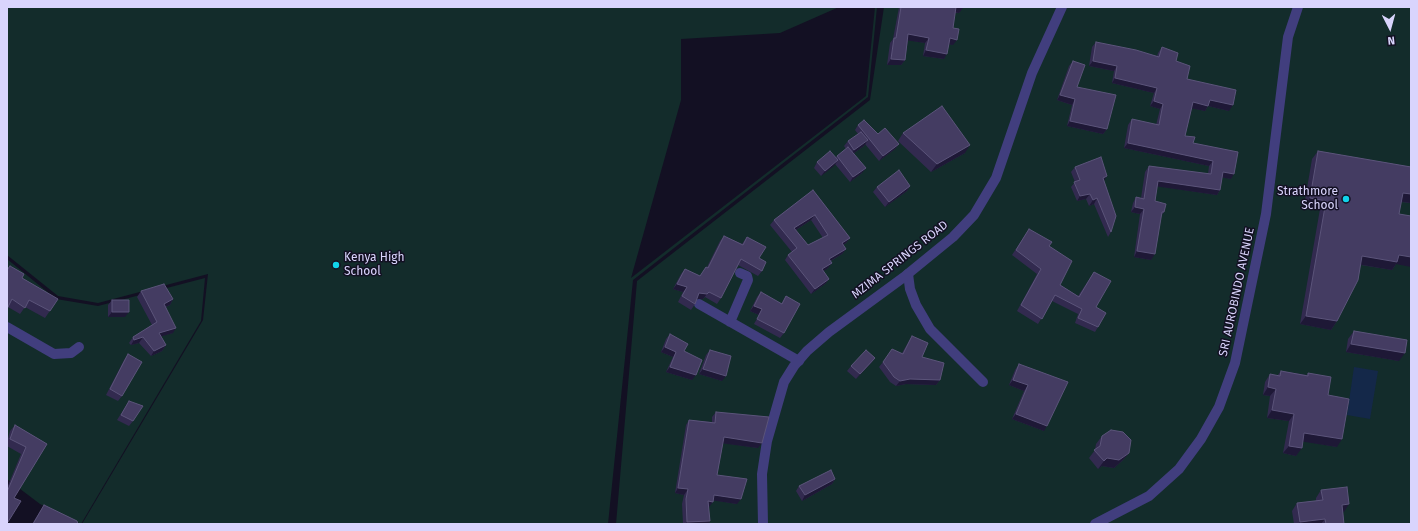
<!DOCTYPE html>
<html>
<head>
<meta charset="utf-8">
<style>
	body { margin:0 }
	#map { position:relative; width:1418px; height:531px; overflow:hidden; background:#131023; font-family:"Fira Sans",sans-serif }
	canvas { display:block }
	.frame { position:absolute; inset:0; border:8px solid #d9d4fc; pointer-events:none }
	.north { position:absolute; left:1370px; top:8px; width:40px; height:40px; -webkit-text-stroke:3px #131023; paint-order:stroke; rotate:174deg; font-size:11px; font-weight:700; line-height:16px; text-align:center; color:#d9d4fc }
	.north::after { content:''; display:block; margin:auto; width:14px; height:18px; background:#d9d4fc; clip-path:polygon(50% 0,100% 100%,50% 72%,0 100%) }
</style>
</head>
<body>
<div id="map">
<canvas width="1418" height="531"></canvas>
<div class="frame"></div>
<div class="north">N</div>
</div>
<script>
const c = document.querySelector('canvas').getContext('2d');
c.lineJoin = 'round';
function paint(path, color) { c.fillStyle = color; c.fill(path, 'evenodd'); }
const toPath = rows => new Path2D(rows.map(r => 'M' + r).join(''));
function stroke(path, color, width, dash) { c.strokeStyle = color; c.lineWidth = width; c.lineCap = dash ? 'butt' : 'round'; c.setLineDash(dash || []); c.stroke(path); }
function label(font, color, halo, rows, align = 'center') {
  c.font = font + ' "Fira Sans",sans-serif'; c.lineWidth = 3; c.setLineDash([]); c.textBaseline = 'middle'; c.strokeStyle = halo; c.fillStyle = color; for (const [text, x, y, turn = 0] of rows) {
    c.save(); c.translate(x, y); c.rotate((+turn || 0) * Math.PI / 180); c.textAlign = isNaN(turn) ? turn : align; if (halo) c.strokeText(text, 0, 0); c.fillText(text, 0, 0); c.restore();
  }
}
paint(toPath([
	[7,7,839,7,780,33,681,39,681,100,631,278,866,96,875,7,877,7,868,97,633,280,608,524,82,524,203,320,208,274,98,303,58,296,7,255],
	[884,7,1411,7,1411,524,616,524,637,281,870,100],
	[7,259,56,299,98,306,205,278,201,321,81,524,40,504,7,479]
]), '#132c2b');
paint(toPath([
	[1354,367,1378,371,1370,419,1347,415]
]), '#142849');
stroke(toPath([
	[908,274,910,289,916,305,930,329,983,382],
	[699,304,799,361],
	[730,322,748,280,747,276,740,273],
	[7,327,54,354,71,353,79,347],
	[1095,524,1149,496,1179,469,1201,439,1219,407,1235,363,1266,214,1288,37,1298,7]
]), '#413e7e', 10);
stroke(toPath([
	[763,524,762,474,767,441,784,382,794,366,807,351,829,332,904,277,953,237,974,215,996,178,1032,73,1062,7]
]), '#413e7e', 10);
paint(toPath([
	[899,7,963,7,959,13,955,13,953,28,953,45,949,44,944,59,923,56,925,43,908,40,905,60,901,65,887,65,890,43,893,39],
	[1096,42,1157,56,1158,53,1162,47,1176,61,1187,79,1229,111,1208,106,1205,111,1192,108,1185,136,1193,143,1238,152,1231,179,1222,177,1220,190,1217,195,1157,186,1155,201,1164,212,1161,216,1151,260,1134,257,1140,214,1131,212,1133,203,1136,197,1141,198,1145,172,1149,166,1208,174,1209,166,1124,148,1128,125,1132,119,1156,125,1160,109,1150,106,1154,93,1112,83,1114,71,1089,66,1092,47],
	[1073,61,1077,87,1107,129,1103,134,1067,126,1072,105,1057,100,1069,66],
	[858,125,899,144,895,149,879,161,865,144,864,146,854,153,862,173,850,182,835,164,821,176,814,168,817,162,836,157,846,149,844,146,848,141,858,134,855,130],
	[903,133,965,153,931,172,898,141],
	[1318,151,1411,167,1411,203,1401,202,1399,214,1396,264,1392,270,1361,265,1337,321,1331,330,1300,324,1320,209,1304,206,1312,159],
	[1075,167,1104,181,1111,232,1108,237,1094,204,1089,206,1086,199,1077,201,1071,187,1075,182,1071,172],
	[910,186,907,191,885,207,873,192,877,187],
	[813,190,850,238,846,243,843,245,846,249,842,254,831,261,828,268,823,271,829,279,825,284,811,294,785,260,788,255,792,252,770,225,774,220],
	[811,220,823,238,808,245,796,230],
	[1029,229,1049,246,1060,285,1078,296,1094,272,1096,307,1098,327,1095,332,1075,323,1078,314,1052,301,1038,324,1017,311,1037,274,1012,255],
	[724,236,742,244,747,237,759,258,762,271,758,276,738,265,721,298,717,304,705,297,703,299,697,299,695,304,691,310,678,302,683,292,673,289,681,274,685,269,700,276,707,267,720,241],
	[22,278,58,299,45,318,25,307,20,314,8,307],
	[141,291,173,299,170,305,166,307,173,333,161,336,166,345,162,351,151,356,139,343,131,345,129,343,133,337,152,325,137,297],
	[761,292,781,304,786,296,784,333,780,338,754,324,759,315,750,311,757,297],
	[112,300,125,317,108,317,108,305],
	[1354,331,1399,361,1346,352,1348,339],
	[670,334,684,351,692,380,666,372,673,357,661,352,666,339],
	[912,336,922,357,940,380,936,385,906,384,896,386,890,382,879,367,883,362,902,353,909,341],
	[710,350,722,381,699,374,706,355],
	[128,354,122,396,118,401,106,395,124,360],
	[875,358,871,363,856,379,847,371,851,366],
	[1019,364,1044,431,1012,419,1024,391,1009,385,1015,370],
	[1281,371,1307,375,1308,373,1328,395,1337,447,1303,441,1296,456,1283,453,1289,421,1267,418,1270,396,1263,395,1265,382,1270,374,1277,376],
	[129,401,133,421,129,426,117,420],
	[716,412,758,448,723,443,717,475,737,504,713,500,709,507,709,524,683,524,682,504,684,495,675,493,686,425,689,420,712,422,712,417],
	[15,425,47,444,14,498,8,522,7,524,7,488,21,454,7,446,7,442,10,431],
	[1102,436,1129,453,1123,460,1114,468,1102,466,1098,469,1089,458,1095,450,1096,444],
	[835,479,832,484,802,501,796,491,799,486],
	[1321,490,1344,512,1343,512,1344,524,1294,524,1292,511,1297,503,1316,501,1316,498],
	[44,505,78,524,32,524]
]), '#322a4f');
paint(toPath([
	[956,7,963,8,959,13,953,12],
	[908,34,929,38,925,43,905,40],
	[950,38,957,40,953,45,946,44],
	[926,50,947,54,944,59,923,56],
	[891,59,905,60,901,65,887,65],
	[1093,61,1117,66,1114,71,1089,66],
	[1115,78,1157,88,1154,93,1112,83],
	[1060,95,1075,99,1072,105,1057,100],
	[1210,100,1233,105,1229,111,1208,106,1205,111,1190,108,1193,102],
	[1154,101,1163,104,1160,109,1150,106],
	[1070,121,1107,129,1103,134,1067,126],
	[868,140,864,146,851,155,854,150],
	[1128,143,1213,161,1209,166,1124,148],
	[899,144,895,149,879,161,883,156],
	[970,145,965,153,931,172,937,164],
	[838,160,834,166,821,176,825,171],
	[866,168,862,173,850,182,853,177],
	[1223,172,1234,174,1231,179,1220,177],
	[1107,176,1104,181,1103,178],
	[1158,181,1220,190,1217,195,1154,186],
	[910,186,907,191,885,207,889,202],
	[1403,193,1411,194,1411,203,1397,201],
	[1090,194,1086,199,1077,201,1080,196],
	[1097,198,1094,204,1089,206,1093,200],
	[1310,198,1326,201,1320,209,1304,206],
	[1135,207,1144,209,1140,214,1131,212],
	[815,215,811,220,791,233,794,228],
	[850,238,846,243,838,248,842,243],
	[846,249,842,254,825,264,829,259],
	[1137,251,1155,254,1151,260,1134,257],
	[1399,255,1411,257,1411,267,1396,264,1392,270,1357,264,1362,256],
	[832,263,828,268,818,275,822,269],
	[829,279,825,284,811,294,815,289],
	[677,284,687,287,683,292,673,289],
	[699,293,707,294,703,299,695,299],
	[173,299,170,305,160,309,164,304],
	[754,306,762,309,759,315,750,311],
	[112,312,129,312,125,317,108,317],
	[1306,316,1337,321,1331,330,1300,324],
	[176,328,173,333,156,338,159,333],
	[143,337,139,343,131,345,134,340],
	[1351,344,1405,353,1399,361,1346,352],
	[166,345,162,351,151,356,154,351],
	[665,347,676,352,673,357,661,352],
	[875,358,871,363,856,379,860,374],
	[670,367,696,375,692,380,666,372],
	[703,369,726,376,722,381,699,374],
	[910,379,940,380,936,385,906,384,896,386,900,381],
	[1013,380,1028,385,1024,391,1009,385],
	[1268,387,1276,389,1270,396,1263,395],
	[1272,410,1294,414,1289,421,1267,418],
	[1016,414,1047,426,1044,431,1012,419],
	[1304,433,1342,439,1337,447,1299,441],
	[724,437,762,443,758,448,720,443],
	[1289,446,1302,448,1296,456,1283,453],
	[1129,453,1123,460,1114,468,1102,466,1098,469,1104,461,1107,458],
	[835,479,832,484,802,501,805,495],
	[678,488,688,489,684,495,675,493],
	[714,495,741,499,737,504,710,500],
	[708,501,713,502,709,507],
	[1349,504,1344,512,1336,513,1342,505],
	[1325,519,1321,524,1299,524,1300,522],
	[710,521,709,524,686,524,687,522]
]), '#1e1836');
const building = toPath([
	[901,7,956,7,953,28,959,29,957,40,950,38,947,54,926,50,929,38,908,34,905,60,891,59,894,38,896,38,901,7],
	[1096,42,1136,50,1159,57,1162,47,1178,53,1176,61,1190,66,1187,79,1236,90,1233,105,1210,100,1208,106,1193,102,1185,136,1195,137,1193,143,1238,152,1234,174,1223,172,1220,190,1158,181,1155,201,1166,204,1164,212,1162,212,1155,254,1137,251,1144,209,1135,207,1136,197,1144,199,1149,166,1211,174,1213,161,1128,143,1132,119,1159,125,1163,104,1154,101,1157,88,1115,78,1117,66,1093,61,1096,42],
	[1073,61,1085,65,1077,87,1116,95,1107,129,1070,121,1075,99,1060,95,1073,61],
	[942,106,970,145,937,164,903,133,942,106],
	[864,120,878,134,885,128,899,144,883,156,858,125,864,120],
	[861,132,868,140,854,150,848,141,861,132],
	[848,147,866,168,853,177,837,156,848,147],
	[830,151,838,160,825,171,817,162,830,151],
	[1318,151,1411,167,1411,194,1403,193,1399,214,1411,216,1411,257,1399,255,1397,262,1362,256,1358,280,1337,321,1306,316,1326,201,1310,198,1318,151],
	[1101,157,1107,176,1103,178,1116,216,1111,232,1097,198,1093,200,1090,194,1080,196,1074,182,1080,180,1075,167,1101,157],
	[899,170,910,186,889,202,877,187,899,170],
	[813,190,850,238,842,243,846,249,829,259,832,263,822,269,829,279,815,289,788,255,797,248,774,220,813,190],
	[815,215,828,235,808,245,794,228,815,215],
	[1029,229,1052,242,1049,246,1072,261,1060,285,1079,297,1094,272,1111,281,1096,307,1106,313,1098,327,1078,318,1082,309,1055,295,1042,319,1021,305,1041,269,1016,250,1029,229],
	[724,236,743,245,747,237,766,247,759,258,766,262,762,271,741,259,721,298,709,292,707,294,699,293,695,304,682,296,687,287,677,284,685,269,700,276,706,267,708,268,724,236],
	[10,266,24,274,22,278,58,299,50,311,29,300,25,308,12,299,7,309,7,270,10,266],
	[164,284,173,299,164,304,176,328,159,333,166,345,154,351,143,337,134,340,133,337,157,322,141,291,164,284],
	[761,292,782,304,786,296,800,304,784,333,757,319,762,309,754,306,761,292],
	[112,300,129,300,129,312,112,312,112,300],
	[1354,331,1407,340,1405,353,1351,344,1354,331],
	[670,334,688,344,684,351,702,360,696,375,670,367,676,352,665,347,670,334],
	[912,336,928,343,922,357,944,363,940,380,910,379,900,381,894,377,883,362,892,349,903,354,912,336],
	[710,350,731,356,726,376,703,369,710,350],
	[866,350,875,358,860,374,851,366,866,350],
	[128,354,142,362,122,396,110,389,128,354],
	[1019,364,1068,382,1047,426,1016,414,1028,385,1013,380,1019,364],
	[1281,371,1308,376,1308,373,1331,377,1328,395,1349,399,1342,439,1304,433,1302,448,1289,446,1294,414,1272,410,1276,389,1268,387,1270,374,1280,376,1281,371],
	[129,401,143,406,133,421,121,415,129,401],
	[716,412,769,417,762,443,724,437,717,475,747,479,741,499,714,495,713,502,708,501,710,521,687,522,686,499,688,489,678,488,689,420,715,423,716,412],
	[15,425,47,444,14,498,21,501,8,522,7,521,7,492,26,447,10,439,15,425],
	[1111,430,1123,432,1131,440,1129,453,1119,460,1107,458,1104,461,1094,450,1100,446,1102,436,1111,430],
	[831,470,835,479,805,495,799,486,831,470],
	[1347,487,1349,504,1342,505,1344,524,1326,524,1325,519,1300,522,1297,503,1323,500,1321,490,1347,487],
	[44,505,77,521,78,524,33,524,44,505]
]);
paint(building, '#443c62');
stroke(building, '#5b547a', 1);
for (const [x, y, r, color] of [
	[1346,199,4,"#11d3eb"],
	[336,265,4,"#11d3eb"]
]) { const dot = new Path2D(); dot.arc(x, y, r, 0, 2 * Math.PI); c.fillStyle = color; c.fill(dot); stroke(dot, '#131023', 1.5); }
label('12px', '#d9d4fc', '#131023', [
	["Strathmore",1338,192],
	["School",1338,206],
	["Kenya High",344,258,"left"],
	["School",344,272,"left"]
], 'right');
label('12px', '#d9d4fc', '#131023', [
	["MZIMA SPRINGS ROAD",900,260,-38],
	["SRI AUROBINDO AVENUE",1237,292,-78]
]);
</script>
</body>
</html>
